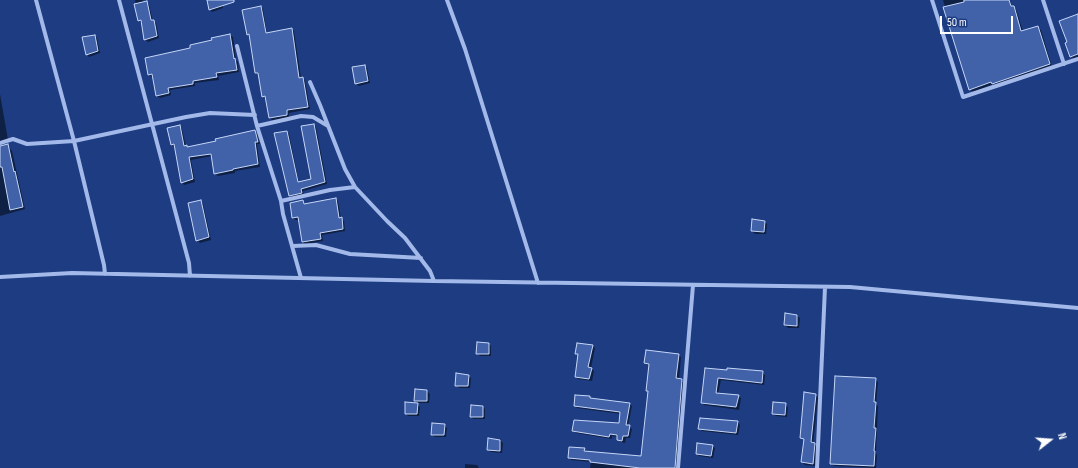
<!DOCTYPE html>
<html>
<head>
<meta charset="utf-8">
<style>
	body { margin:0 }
	#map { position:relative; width:1078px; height:468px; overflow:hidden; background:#1d3c81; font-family:"Sofia Sans Condensed",sans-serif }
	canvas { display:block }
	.north { position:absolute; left:1030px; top:420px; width:40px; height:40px; -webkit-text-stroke:3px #1d3c81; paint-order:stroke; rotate:73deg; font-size:11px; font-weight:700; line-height:16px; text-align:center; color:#fff }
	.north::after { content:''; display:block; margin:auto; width:14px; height:18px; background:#fff; clip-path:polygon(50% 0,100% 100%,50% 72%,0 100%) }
	.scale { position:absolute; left:940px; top:16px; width:73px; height:18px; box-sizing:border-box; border:2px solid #fff; border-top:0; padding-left:5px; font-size:12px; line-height:14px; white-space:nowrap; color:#fff; -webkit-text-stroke:3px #1d3c81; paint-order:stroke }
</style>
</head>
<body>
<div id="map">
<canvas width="1078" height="468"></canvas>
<div class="north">N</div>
<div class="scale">50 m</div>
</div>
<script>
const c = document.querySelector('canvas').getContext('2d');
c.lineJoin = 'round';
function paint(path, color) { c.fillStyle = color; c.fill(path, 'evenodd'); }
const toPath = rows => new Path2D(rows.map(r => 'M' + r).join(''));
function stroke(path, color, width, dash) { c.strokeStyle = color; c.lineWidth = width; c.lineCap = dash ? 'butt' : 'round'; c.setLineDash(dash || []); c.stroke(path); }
paint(toPath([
	[135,0,143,0,144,3,147,2,149,5,153,21,156,23,159,38,148,42,145,39,142,23,139,21],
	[208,0,222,0,223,8,212,12,210,9],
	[943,0,1010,0,1012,7,1016,9,1023,31,1038,27,1041,30,1052,67,995,86,994,84,973,92,970,89],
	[261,7,263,9,267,34,292,29,294,31,301,78,303,78,305,80,310,109,289,113,289,118,272,120,270,118,266,99,263,96,259,75,256,73,251,37,248,34],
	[1078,15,1078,57,1074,59,1071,56],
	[230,35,233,37,236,60,238,62,239,72,218,76,219,80,195,83,195,86,170,90,171,95,160,98,157,96,154,76,152,77,149,75,191,49],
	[95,36,97,38,100,53,89,57,87,54],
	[364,66,367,68,370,83,359,86,356,84,353,68],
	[0,94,8,140,0,143],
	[313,125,316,127,327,184,303,191,304,195,292,198,290,195,287,132,289,134,299,183,312,180],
	[180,126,182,129,186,146,188,148,217,142,254,131,257,134,260,144,257,144,260,167,235,171,235,173,218,176,215,173,212,156,191,160,195,182,184,185,182,182,175,147,172,145],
	[7,145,12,151,25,209,0,216,0,147],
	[336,199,338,201,341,219,344,221,345,231,322,235,323,241,305,244,303,242,299,220,296,220,293,218,291,203,303,201,306,205],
	[200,201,203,204,211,240,200,243,197,240],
	[764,221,767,224,766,234,755,234,752,231],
	[797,316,800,318,799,328,788,328,785,325],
	[489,344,491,346,491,356,480,356,477,353],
	[592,346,595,348,591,368,594,371,592,381,578,379,576,377,579,356,577,354],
	[679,355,681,357,679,380,684,383,677,468,590,468,591,462,571,460,569,457,584,449,587,452,642,457,648,393,647,391,650,366,645,363],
	[706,369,762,372,765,375,764,385,721,380,718,394,738,396,741,398,739,410,704,405,702,403],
	[468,376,471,378,470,388,459,388,457,385],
	[875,379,878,382,876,404,878,406,876,453,877,455,876,468,834,466,831,464],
	[427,391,430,394,429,403,418,403,415,401],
	[815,395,818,397,813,444,817,446,815,466,805,465,802,462,805,440,801,438],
	[590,397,592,400,630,404,632,406,628,426,632,429,630,438,626,438,625,443,621,442,618,440,618,437,612,436,612,439,576,433,573,430,620,424,621,414,577,408,575,405],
	[417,404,420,407,419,416,408,416,406,414],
	[785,404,788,407,787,417,776,416,773,414],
	[483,407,485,409,485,419,473,419,471,416],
	[738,422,740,425,738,435,702,431,699,428],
	[444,425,447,428,446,437,435,437,432,435],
	[489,439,500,440,503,443,502,453,491,452,488,450],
	[712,446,715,448,713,458,699,456,697,454],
	[465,464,477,465,479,468,465,468]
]), '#0007');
const building = toPath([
	[207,0,234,0,234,2,209,10,207,0],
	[964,0,1009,0,1011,6,1014,6,1021,31,1038,26,1050,64,992,84,991,82,969,90,943,7,964,2,964,0],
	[147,1,151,20,154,20,157,36,144,40,141,20,138,21,134,4,147,1],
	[261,6,266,33,292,28,299,78,303,77,308,107,287,110,287,115,269,118,265,96,262,97,258,73,255,73,249,34,247,35,242,10,261,6],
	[1078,14,1078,54,1070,57,1065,43,1067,42,1059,21,1078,14],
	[230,34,234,59,235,58,237,70,216,73,217,77,193,81,193,84,168,88,169,93,156,96,152,74,148,75,145,58,190,48,190,45,212,40,211,38,230,34],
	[95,35,98,51,86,55,82,37,95,35],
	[365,65,368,81,355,84,352,67,365,65],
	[314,124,325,182,301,189,302,193,289,196,274,133,287,131,298,182,311,179,301,126,314,124],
	[180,125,184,146,187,145,187,147,216,141,215,139,255,130,258,142,255,142,258,164,233,169,233,170,214,174,211,154,189,157,193,179,181,183,174,144,171,145,167,128,180,125],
	[8,144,14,172,15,171,23,207,10,210,2,167,0,167,0,146,8,144],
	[336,198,339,218,342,217,343,229,320,233,321,239,302,242,298,217,292,218,290,203,303,200,304,204,336,198],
	[201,200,209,237,196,241,188,203,201,200],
	[752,219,765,221,764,232,751,231,752,219],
	[785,313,797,315,797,326,784,325,785,313],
	[477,342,489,343,489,354,476,354,477,342],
	[577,343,593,345,588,367,592,368,589,379,575,377,578,354,575,354,577,343],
	[646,350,679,354,676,378,682,379,675,468,640,468,590,462,590,460,568,458,569,447,585,448,584,451,641,456,648,391,646,391,649,364,644,363,646,350],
	[705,368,727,370,727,368,763,371,762,383,718,378,716,393,739,395,736,407,701,403,705,368],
	[456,373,469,375,468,386,455,386,456,373],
	[835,376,876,378,874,402,876,402,874,428,876,428,874,451,875,451,874,466,830,464,835,376],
	[415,389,427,390,427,401,414,401,415,389],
	[804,392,816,394,811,442,815,443,813,464,801,462,804,439,800,438,804,392],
	[575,395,590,396,590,398,630,403,626,425,630,425,628,436,623,436,622,441,617,440,617,435,610,434,609,437,572,431,574,420,619,423,620,412,574,406,575,395],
	[405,402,418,403,417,414,405,414,405,402],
	[773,402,786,403,785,415,772,414,773,402],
	[471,405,483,406,483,417,470,417,471,405],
	[700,418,738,421,736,433,698,429,700,418],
	[432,423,445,424,444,435,431,435,432,423],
	[488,438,500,440,500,451,487,450,488,438],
	[697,443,713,445,711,456,696,454,697,443]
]);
paint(building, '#4162a9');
stroke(building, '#c6d6f7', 1);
stroke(toPath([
	[36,0,74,141,104,265,105,274],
	[119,0,189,263,190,276],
	[447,0,465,49,538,283],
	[932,0,963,97,1078,59],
	[1043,0,1064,64],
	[237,46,257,126,281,201,283,214,301,278],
	[310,82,320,105,345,169,355,187,387,221,405,238,430,271,434,281],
	[257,126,301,116,313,117,328,126],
	[0,143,13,139,27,144,74,141,186,117,210,113,255,115],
	[281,201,330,190,355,187],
	[293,246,316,245,350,254,421,258],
	[0,277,72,273,434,281,850,287,1078,308],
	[678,468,693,285],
	[817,468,825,287]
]), '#a2b9e9', 4);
</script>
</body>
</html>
